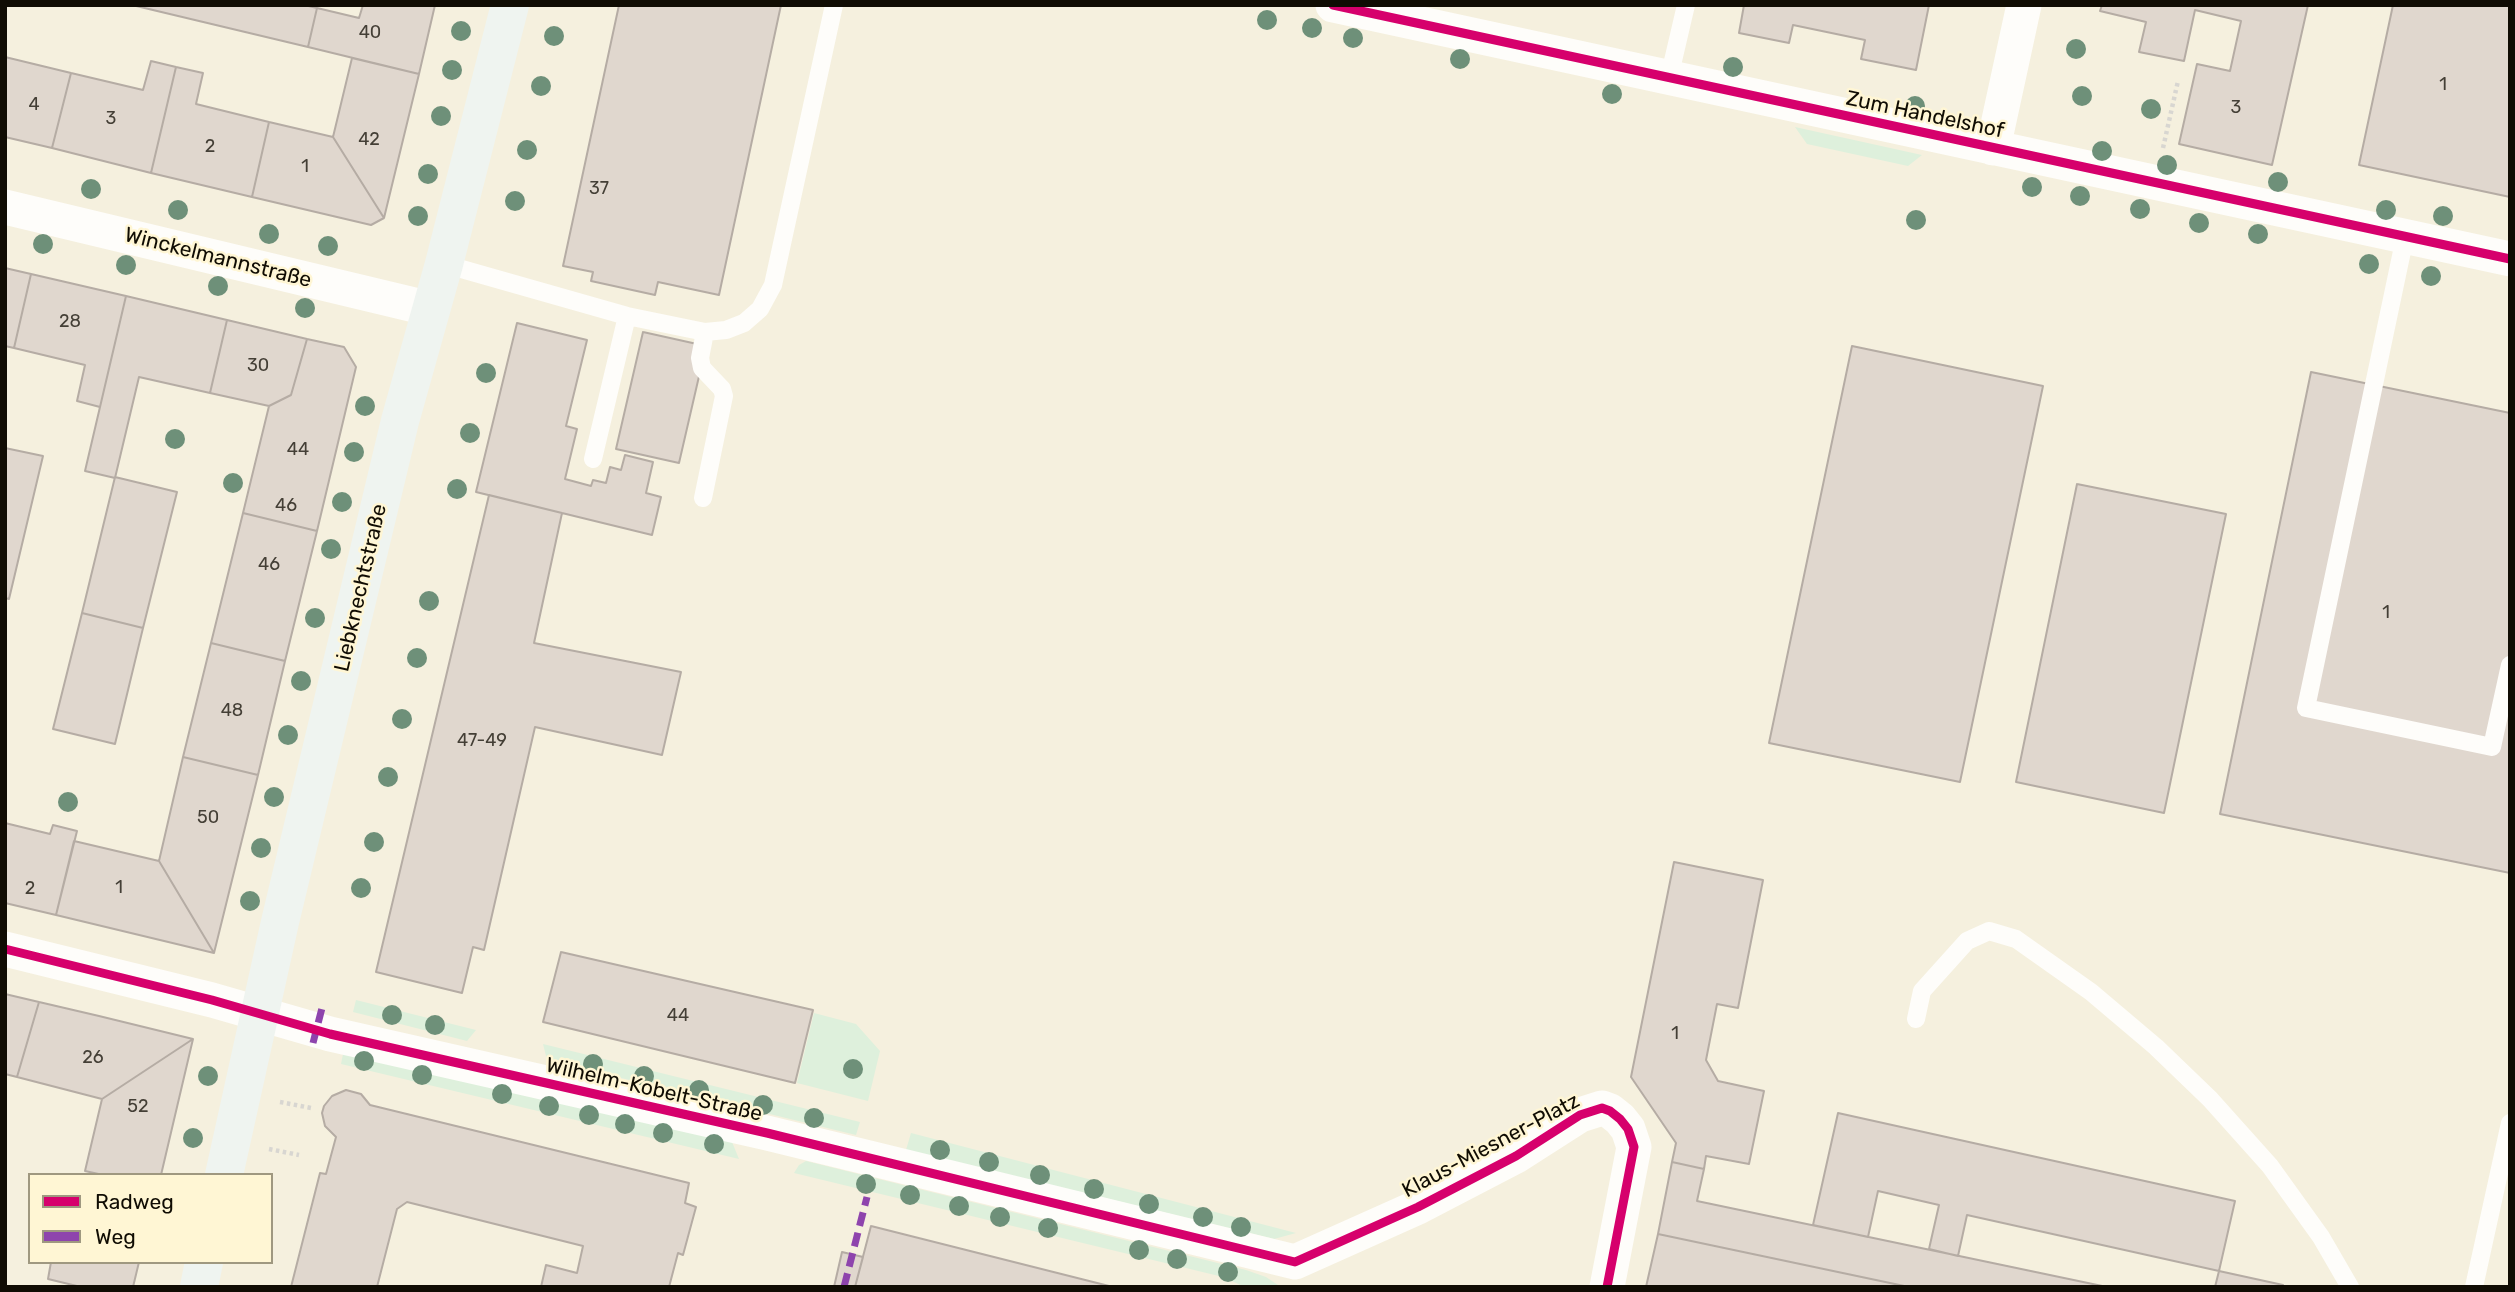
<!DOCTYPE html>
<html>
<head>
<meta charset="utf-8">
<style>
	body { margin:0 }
	#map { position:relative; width:2515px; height:1292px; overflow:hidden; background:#f5f0de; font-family:Rubik,sans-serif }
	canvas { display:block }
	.frame { position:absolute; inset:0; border:7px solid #100c03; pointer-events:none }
	.legend { position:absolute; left:28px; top:1173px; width:245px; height:91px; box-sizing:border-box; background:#fff6d4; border:2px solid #9f9880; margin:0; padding:9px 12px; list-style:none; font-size:21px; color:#100c03 }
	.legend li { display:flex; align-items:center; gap:14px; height:35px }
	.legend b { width:35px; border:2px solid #9f9880 }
</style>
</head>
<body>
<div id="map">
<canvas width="2515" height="1292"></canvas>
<div class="frame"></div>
<ul class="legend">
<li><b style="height:9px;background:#d6006c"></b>Radweg</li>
<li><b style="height:9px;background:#8e44ad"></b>Weg</li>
</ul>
</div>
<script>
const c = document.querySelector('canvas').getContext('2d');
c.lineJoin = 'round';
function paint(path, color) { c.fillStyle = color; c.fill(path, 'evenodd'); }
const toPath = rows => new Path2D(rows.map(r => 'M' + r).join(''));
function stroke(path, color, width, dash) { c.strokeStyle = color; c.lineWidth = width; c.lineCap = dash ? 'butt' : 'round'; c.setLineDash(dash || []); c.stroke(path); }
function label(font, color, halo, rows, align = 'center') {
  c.font = font + ' Rubik,sans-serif'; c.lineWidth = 5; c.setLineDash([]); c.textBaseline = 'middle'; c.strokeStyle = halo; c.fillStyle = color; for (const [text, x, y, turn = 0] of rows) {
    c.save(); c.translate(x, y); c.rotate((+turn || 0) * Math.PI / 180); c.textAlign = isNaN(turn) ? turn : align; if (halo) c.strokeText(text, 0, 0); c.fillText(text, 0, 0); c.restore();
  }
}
paint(toPath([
	[1795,127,1922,155,1908,166,1807,144],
	[356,1000,476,1030,467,1041,353,1012],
	[814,1013,856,1024,880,1051,868,1101,797,1083],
	[543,1044,860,1122,856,1135,547,1060],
	[344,1049,732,1142,739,1159,341,1064],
	[911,1133,1296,1233,1274,1239,906,1150],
	[806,1161,1246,1270,1266,1277,1281,1287,1245,1287,1223,1277,794,1173,799,1165]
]), '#def0dc');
const building = toPath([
	[132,5,304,5,317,8,308,47,132,5],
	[363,5,435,5,419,74,308,47,317,8,359,18,363,5],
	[619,5,781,5,719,295,658,282,655,295,591,281,593,272,563,266,619,5],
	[1744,5,1929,5,1916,70,1861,59,1865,40,1793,25,1789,43,1739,33,1744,5],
	[2102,5,2308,5,2272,165,2179,144,2197,64,2230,71,2241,21,2195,10,2184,61,2139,52,2146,22,2100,11,2102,5],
	[2393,5,2510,5,2510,197,2359,165,2393,5],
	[5,57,71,73,52,148,5,137,5,57],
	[352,58,419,74,384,218,333,137,352,58],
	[151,61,176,67,151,173,52,148,71,73,143,90,151,61],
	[176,67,203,73,196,104,269,122,252,197,151,173,176,67],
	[269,122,333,137,384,218,371,225,252,197,269,122],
	[5,268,31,274,14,348,5,346,5,268],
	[31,274,126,296,100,407,77,401,85,365,14,348,31,274],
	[126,296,227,320,210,393,139,377,115,478,85,471,126,296],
	[227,320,307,339,291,395,269,406,210,393,227,320],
	[517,323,587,340,566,426,577,429,565,479,591,486,593,480,606,483,610,467,621,470,625,455,653,462,646,493,661,497,652,535,476,492,517,323],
	[643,332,706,346,679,463,616,449,643,332],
	[307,339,344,347,356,367,317,531,243,513,269,406,291,395,307,339],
	[1852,346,2043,386,1960,782,1769,743,1852,346],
	[2311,372,2510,413,2510,873,2220,814,2311,372],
	[5,448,43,456,9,599,5,598,5,448],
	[115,477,177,492,143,628,82,613,115,477],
	[2077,484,2226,514,2164,813,2016,782,2077,484],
	[489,495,562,513,534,643,681,672,662,755,535,727,484,950,473,947,462,993,376,972,489,495],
	[243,513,317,531,285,661,211,643,243,513],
	[82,613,143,628,115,744,53,729,82,613],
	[211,643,285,661,258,775,183,757,211,643],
	[183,757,258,775,214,953,159,861,183,757],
	[5,823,50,834,53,825,77,831,56,915,5,903,5,823],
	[74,841,159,861,214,953,56,915,74,841],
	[1674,862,1763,880,1738,1008,1717,1004,1706,1060,1718,1081,1764,1091,1749,1164,1706,1156,1704,1169,1672,1162,1676,1143,1631,1077,1674,862],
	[561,952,813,1010,795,1083,543,1022,561,952],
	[5,994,39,1002,17,1077,5,1074,5,994],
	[39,1002,99,1016,193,1039,102,1099,17,1077,39,1002],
	[193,1039,161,1175,103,1175,85,1171,102,1099,193,1039],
	[346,1090,361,1094,370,1105,689,1183,685,1203,696,1207,683,1255,678,1253,669,1287,541,1287,546,1265,577,1273,583,1246,407,1202,397,1209,377,1287,291,1287,320,1173,326,1174,336,1137,325,1126,322,1113,324,1106,332,1096,346,1090],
	[1838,1113,2235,1201,2219,1271,1967,1215,1958,1256,1929,1249,1939,1205,1878,1191,1868,1237,1813,1225,1838,1113],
	[1672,1162,1704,1169,1697,1201,2107,1287,1909,1287,1658,1234,1672,1162],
	[871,1226,1113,1287,855,1287,871,1226],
	[1658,1234,1909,1287,1646,1287,1658,1234],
	[842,1252,863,1257,855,1287,834,1287,842,1252],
	[51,1262,139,1262,133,1287,81,1287,48,1279,51,1262],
	[2219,1271,2283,1285,2283,1287,2215,1287,2219,1271]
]);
paint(building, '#e0d7ce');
stroke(building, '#b5aca4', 2);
stroke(toPath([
	[2163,148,2178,81],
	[280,1102,311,1108],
	[269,1149,299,1155]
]), '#d8d6d1', 4.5, [3.5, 3.5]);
stroke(toPath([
	[1669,78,1686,5],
	[2405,237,2306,708,2492,747,2510,665],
	[444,264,627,316,705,332,726,330,744,323,760,309,773,285,834,5],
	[593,459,627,316],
	[703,498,724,396,722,389,702,368,700,358,705,332],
	[1916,1019,1922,991,1967,941,1989,931,2016,939,2091,992,2156,1047,2210,1099,2270,1166,2321,1237,2350,1287],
	[2474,1287,2510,1123]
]), '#fefdfa', 18);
stroke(toPath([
	[1333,5,2510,259],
	[1993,148,2024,5],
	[5,207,431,309],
	[5,949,212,1000,330,1034,767,1133,1295,1262],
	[1295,1262,1418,1207,1516,1156,1580,1115,1602,1108,1610,1111,1620,1119,1628,1129,1634,1147,1607,1287]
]), '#fefdfa', 35);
stroke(toPath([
	[224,1175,280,922,400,421,444,264,510,5],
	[199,1287,204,1262]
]), '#eff4f0', 38);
stroke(toPath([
	[313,1043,322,1008],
	[844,1287,867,1197]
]), '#8e44ad', 7, [14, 7]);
stroke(toPath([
	[1333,5,2510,259],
	[5,949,212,1000,330,1034,767,1133,1295,1262,1418,1207,1516,1156,1580,1115,1602,1108,1610,1111,1620,1119,1628,1129,1634,1147,1607,1287]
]), '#d6006c', 9);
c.fillStyle = '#6e9079';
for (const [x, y] of [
	[1267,20],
	[1312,28],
	[461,31],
	[554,36],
	[1353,38],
	[2076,49],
	[1460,59],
	[1733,67],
	[452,70],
	[541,86],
	[1612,94],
	[2082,96],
	[1915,106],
	[2151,109],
	[441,116],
	[527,150],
	[2102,151],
	[2167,165],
	[428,174],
	[2278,182],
	[2032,187],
	[91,189],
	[2080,196],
	[515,201],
	[2140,209],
	[178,210],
	[2386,210],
	[418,216],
	[2443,216],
	[1916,220],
	[2199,223],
	[269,234],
	[2258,234],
	[43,244],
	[328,246],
	[2369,264],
	[126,265],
	[2431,276],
	[218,286],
	[305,308],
	[486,373],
	[365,406],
	[470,433],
	[175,439],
	[354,452],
	[233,483],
	[457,489],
	[342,502],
	[331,549],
	[429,601],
	[315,618],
	[417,658],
	[301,681],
	[402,719],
	[288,735],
	[388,777],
	[274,797],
	[68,802],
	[374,842],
	[261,848],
	[361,888],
	[250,901],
	[392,1015],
	[435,1025],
	[364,1061],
	[593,1064],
	[853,1069],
	[422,1075],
	[208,1076],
	[644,1076],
	[699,1090],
	[502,1094],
	[763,1105],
	[549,1106],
	[589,1115],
	[814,1118],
	[625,1124],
	[663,1133],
	[193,1138],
	[714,1144],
	[940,1150],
	[989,1162],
	[1040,1175],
	[866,1184],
	[1094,1189],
	[910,1195],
	[1149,1204],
	[959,1206],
	[1000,1217],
	[1203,1217],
	[1241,1227],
	[1048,1228],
	[1139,1250],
	[1177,1259],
	[1228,1272]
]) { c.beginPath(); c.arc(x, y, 10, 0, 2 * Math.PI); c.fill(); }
label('18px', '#443f36', null, [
	["40",370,33],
	["1",2443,85],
	["4",34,105],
	["3",2236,108],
	["3",111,119],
	["42",369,140],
	["2",210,147],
	["1",305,167],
	["37",599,189],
	["28",70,322],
	["30",258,366],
	["44",298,450],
	["46",286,506],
	["46",269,565],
	["1",2386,613],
	["48",232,711],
	["47-49",482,741],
	["50",208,818],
	["1",119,888],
	["2",30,889],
	["44",678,1016],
	["1",1675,1034],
	["26",93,1058],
	["52",138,1107]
]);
label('21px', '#100c03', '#fff6d4', [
	["Zum Handelshof",1925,115,12],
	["Winckelmannstraße",218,258,14],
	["Liebknechtstraße",361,588,-77],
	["Wilhelm-Kobelt-Straße",654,1090,13],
	["Klaus-Miesner-Platz",1491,1146,-28]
]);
</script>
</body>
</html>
